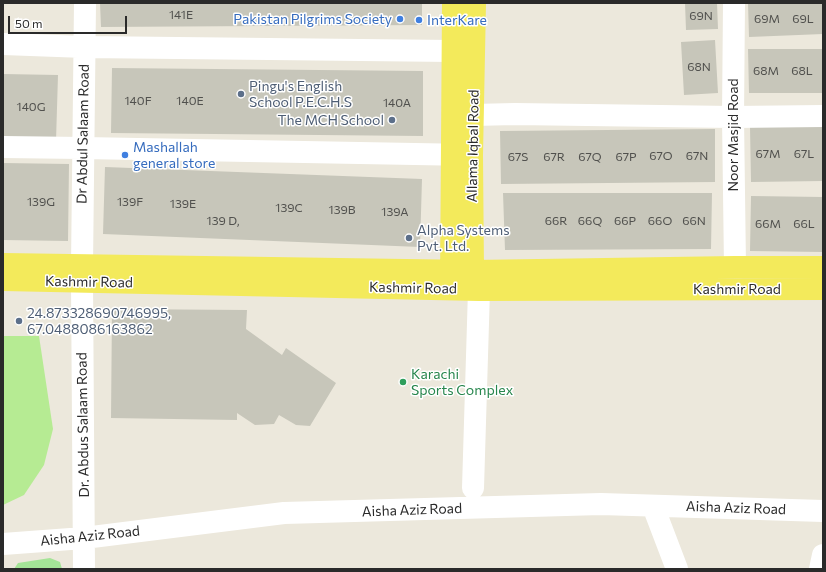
<!DOCTYPE html>
<html>
<head>
<meta charset="utf-8">
<style>
	body { margin:0 }
	#map { position:relative; width:826px; height:572px; overflow:hidden; background:#ece8dc; font-family:Commissioner,sans-serif }
	canvas { display:block }
	.frame { position:absolute; inset:0; border:4px solid #2a2a2a; pointer-events:none }
	.scale { position:absolute; left:8px; top:16px; width:119px; height:18px; box-sizing:border-box; border:2px solid #2a2a2a; border-top:0; padding-left:5px; font-size:12px; line-height:14px; white-space:nowrap; color:#2a2a2a; -webkit-text-stroke:3px #fff; paint-order:stroke }
</style>
</head>
<body>
<div id="map">
<canvas width="826" height="572"></canvas>
<div class="frame"></div>
<div class="scale">50 m</div>
</div>
<script>
const c = document.querySelector('canvas').getContext('2d');
c.lineJoin = 'round';
function paint(path, color) { c.fillStyle = color; c.fill(path, 'evenodd'); }
const toPath = rows => new Path2D(rows.map(r => 'M' + r).join(''));
function stroke(path, color, width, dash) { c.strokeStyle = color; c.lineWidth = width; c.lineCap = dash ? 'butt' : 'round'; c.setLineDash(dash || []); c.stroke(path); }
function label(font, color, halo, rows, align = 'center') {
  c.font = font + ' Commissioner,sans-serif'; c.lineWidth = 3; c.setLineDash([]); c.textBaseline = 'middle'; c.strokeStyle = halo; c.fillStyle = color; for (const [text, x, y, turn = 0] of rows) {
    c.save(); c.translate(x, y); c.rotate((+turn || 0) * Math.PI / 180); c.textAlign = isNaN(turn) ? turn : align; if (halo) c.strokeText(text, 0, 0); c.fillText(text, 0, 0); c.restore();
  }
}
paint(toPath([
	[50,558,60,562,62,569,14,569,18,563]
]), '#a4e497');
paint(toPath([
	[3,336,39,336,53,429,44,465,24,495,3,505]
]), '#b6eb93');
paint(toPath([
	[100,3,422,3,422,25,101,27],
	[685,3,717,3,718,29,686,30],
	[748,3,823,3,823,34,749,37],
	[715,40,718,93,684,95,681,42],
	[748,49,823,49,823,93,749,93],
	[112,68,423,71,423,136,111,133],
	[3,74,58,75,56,141,3,139],
	[750,127,823,127,823,181,751,182],
	[715,129,715,182,501,184,500,131],
	[3,163,69,164,68,241,3,240],
	[105,167,422,179,420,247,103,234],
	[503,193,712,193,711,249,505,250],
	[751,196,823,197,823,252,750,251],
	[112,309,247,310,246,329,282,355,286,348,336,383,310,426,296,425,279,415,274,424,255,425,237,413,237,420,111,418]
]), '#c7c6ba');
stroke(toPath([
	[734,3,733,117,735,267],
	[3,44,85,47,453,51],
	[473,115,515,114,733,117,823,116],
	[3,147,83,148,470,155],
	[82,266,85,3],
	[82,281,84,569],
	[473,488,479,290],
	[653,506,677,569],
	[3,544,84,538,284,513,601,504,823,511],
	[820,569,823,555]
]), '#fff', 22);
stroke(toPath([
	[3,264,473,271,735,267,823,267],
	[473,271,472,155,475,3],
	[3,280,479,290,823,289],
	[451,285,453,3]
]), '#f3ea5b', 22);
for (const [x, y, r, color] of [
	[400,19,4,"#3f7fe0"],
	[419,20,4,"#3f7fe0"],
	[241,94,4,"#5c6f8a"],
	[392,120,4,"#5c6f8a"],
	[125,155,4,"#3f7fe0"],
	[409,238,4,"#5c6f8a"],
	[19,321,4,"#5c6f8a"],
	[403,382,4,"#2e9e5b"]
]) { const dot = new Path2D(); dot.arc(x, y, r, 0, 2 * Math.PI); c.fillStyle = color; c.fill(dot); stroke(dot, '#fff', 1.5); }
label('12px', '#51514e', null, [
	["141E",181,15],
	["69N",701,16],
	["69M",767,19],
	["69L",803,19],
	["68N",699,67],
	["68M",766,71],
	["68L",802,71],
	["140F",138,101],
	["140E",190,101],
	["140A",397,103],
	["140G",31,107],
	["67M",768,154],
	["67L",804,154],
	["67O",661,156],
	["67N",697,156],
	["67S",518,157],
	["67R",554,157],
	["67Q",590,157],
	["67P",626,157],
	["139G",41,202],
	["139F",130,202],
	["139E",183,204],
	["139C",289,208],
	["139B",342,210],
	["139A",395,212],
	["139 D,",223,221],
	["66R",556,221],
	["66Q",590,221],
	["66P",625,221],
	["66O",660,221],
	["66N",694,221],
	["66M",768,224],
	["66L",804,224]
]);
label('14px', '#366cbe', '#fff', [
	["Pakistan Pilgrims Society",392,19,"right"],
	["InterKare",427,20],
	["Mashallah",133,147],
	["general store",133,163]
], 'left');
label('14px', '#4e5e75', '#fff', [
	["Pingu's English",249,86],
	["School P.E.C.H.S",249,102],
	["The MCH School",384,120,"right"],
	["Alpha Systems",417,230],
	["Pvt. Ltd.",417,246],
	["24.873328690746995,",27,313],
	["67.0488086163862",27,329]
], 'left');
label('14px', '#2a2a2a', '#fff', [
	["Dr Abdul Salaam Road",83,134,-89],
	["Noor Masjid Road",733,135,-90],
	["Allama Iqbal Road",473,146,-89],
	["Kashmir Road",89,282,1],
	["Kashmir Road",413,288,1],
	["Kashmir Road",737,289],
	["Dr. Abdus Salaam Road",83,425,-91],
	["Aisha Aziz Road",736,508,2],
	["Aisha Aziz Road",412,510,-2],
	["Aisha Aziz Road",90,536,-6]
]);
label('14px', '#27864d', '#fff', [
	["Karachi",411,374],
	["Sports Complex",411,390]
], 'left');
</script>
</body>
</html>
